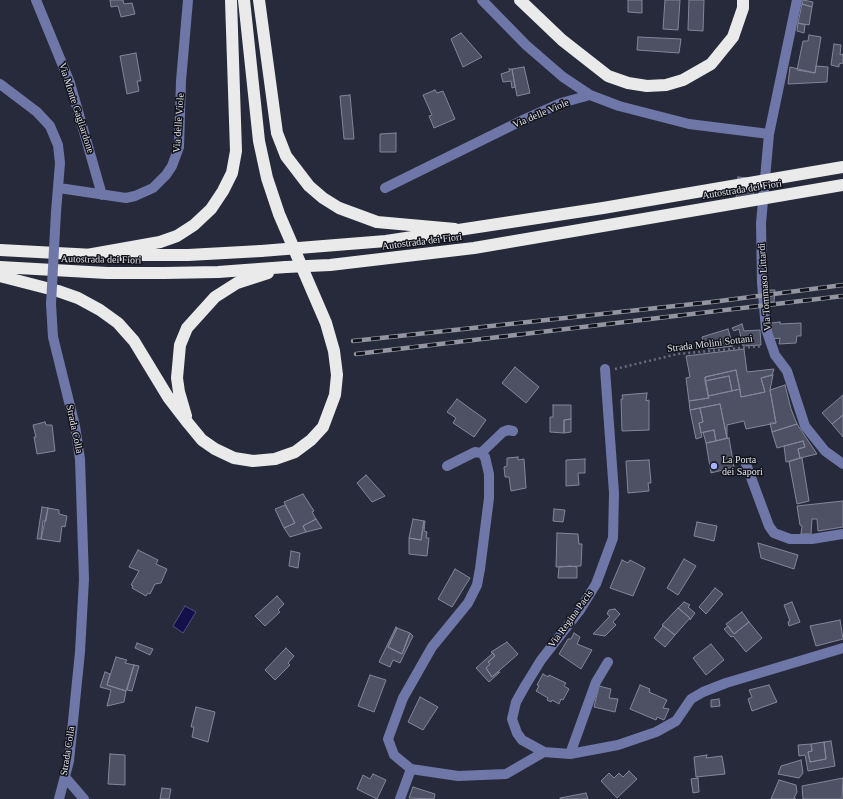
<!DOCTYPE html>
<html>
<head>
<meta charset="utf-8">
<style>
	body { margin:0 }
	canvas { display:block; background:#272a3a }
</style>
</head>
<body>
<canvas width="843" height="799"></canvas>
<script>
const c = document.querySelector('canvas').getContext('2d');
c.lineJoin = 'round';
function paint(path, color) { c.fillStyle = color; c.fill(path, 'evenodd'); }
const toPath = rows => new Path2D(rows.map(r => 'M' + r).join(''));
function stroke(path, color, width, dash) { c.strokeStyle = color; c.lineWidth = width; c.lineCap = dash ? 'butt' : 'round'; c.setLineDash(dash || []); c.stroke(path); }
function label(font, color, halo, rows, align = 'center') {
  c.font = font + ' "Times New Roman",serif'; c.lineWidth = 3; c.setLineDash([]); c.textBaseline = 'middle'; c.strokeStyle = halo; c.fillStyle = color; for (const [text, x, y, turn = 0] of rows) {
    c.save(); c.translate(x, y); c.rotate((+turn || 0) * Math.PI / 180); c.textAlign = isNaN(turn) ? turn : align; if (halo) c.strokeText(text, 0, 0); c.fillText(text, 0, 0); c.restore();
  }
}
const water = toPath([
	[185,606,196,612,183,633,173,626,185,606]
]);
paint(water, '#13104c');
stroke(water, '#504f7c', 1);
const building = toPath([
	[110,0,123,0,124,4,132,3,135,14,121,17,118,6,111,7,110,0],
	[628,0,642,0,642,13,628,12,628,0],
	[665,0,680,0,678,30,663,29,665,0],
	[689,0,704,0,703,31,688,30,689,0],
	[803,0,813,2,812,7,802,4,803,0],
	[802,4,812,7,809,25,798,23,802,4],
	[798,23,805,25,804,33,797,31,798,23],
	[461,33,482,57,463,67,451,39,461,33],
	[809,35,821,37,815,73,797,70,803,41,808,41,809,35],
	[638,37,681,39,679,53,637,50,638,37],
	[834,44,841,45,840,55,843,54,843,63,839,64,839,67,831,65,834,44],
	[136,53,141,81,137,81,139,91,127,94,120,56,136,53],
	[816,66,828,67,827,82,788,84,790,67,815,73,816,66],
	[524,67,530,93,517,96,512,69,524,67],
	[509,69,512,69,515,87,512,88,511,81,503,82,501,74,510,71,509,69],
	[435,90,437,93,443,91,455,119,434,128,429,116,432,115,423,95,435,90],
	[350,95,354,139,344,139,340,96,350,95],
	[396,133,396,152,380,152,380,134,396,133],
	[738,177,755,179,753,200,736,199,738,177],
	[768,290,775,290,774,302,768,302,768,290],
	[780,322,780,324,801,323,801,336,797,336,796,343,779,344,780,338,772,339,771,323,780,322],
	[742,324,744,331,760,330,761,345,743,346,739,329,734,331,732,328,742,324],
	[728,329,733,346,708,349,707,345,704,346,702,337,728,329],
	[744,349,747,372,774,369,772,375,761,378,765,392,741,397,736,370,705,377,709,398,689,401,686,378,690,377,686,356,744,349],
	[515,367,539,387,526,403,502,383,515,367],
	[736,370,740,389,732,391,729,376,705,381,705,377,736,370],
	[773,375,770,390,776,423,746,429,744,421,727,425,727,438,720,404,690,410,689,401,709,398,708,396,740,389,741,397,765,392,761,378,773,375],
	[729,376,732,391,708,396,705,381,729,376],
	[785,385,791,409,797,424,772,432,770,423,776,423,770,390,785,385],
	[647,393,646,401,649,400,649,430,622,431,621,399,623,399,622,395,647,393],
	[843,395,843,415,832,424,822,413,843,395],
	[457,399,486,420,474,437,453,423,456,418,447,412,457,399],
	[720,404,727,438,716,441,714,430,701,433,699,423,703,422,700,408,720,404],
	[553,405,571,405,571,419,564,420,564,433,550,432,550,417,553,417,553,405],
	[700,408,703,422,699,423,702,437,696,439,690,410,700,408],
	[843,415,843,437,832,424,843,415],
	[571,419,571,432,564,433,564,420,571,419],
	[45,422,46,425,52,425,55,451,37,454,34,437,36,437,33,425,45,422],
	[797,424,817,454,800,458,798,449,805,447,803,441,777,448,772,432,797,424],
	[714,430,716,441,706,443,703,432,714,430],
	[729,438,734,467,711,473,706,443,729,438],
	[803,441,805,447,798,449,800,458,786,462,784,446,803,441],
	[518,457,518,460,524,459,526,488,511,491,509,477,505,477,504,467,507,466,507,458,518,457],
	[800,458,802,458,809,501,797,504,789,462,800,458],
	[585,459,585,473,578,473,579,485,566,486,566,460,585,459],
	[649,460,651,483,648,483,649,491,628,493,626,461,649,460],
	[366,475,385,496,372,502,357,483,366,475],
	[303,494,314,511,312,512,316,519,303,526,306,532,290,537,284,528,295,523,284,502,303,494],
	[843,501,843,527,818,531,817,519,812,519,811,534,801,534,802,526,800,525,797,506,843,501],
	[285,505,295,523,284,528,275,509,285,505],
	[42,507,48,508,46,521,43,521,41,539,37,539,42,507],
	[48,508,59,510,59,514,67,516,65,527,62,526,60,542,41,539,48,508],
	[554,509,565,510,563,522,553,521,554,509],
	[316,519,322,528,306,532,303,526,316,519],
	[413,519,424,521,421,540,409,538,413,519],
	[424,521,425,521,424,531,427,532,426,538,429,538,427,556,409,554,409,538,421,540,424,521],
	[697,522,717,526,714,541,694,536,697,522],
	[557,533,578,534,579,544,582,544,581,566,556,567,557,533],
	[758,543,798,555,794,569,761,558,758,543],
	[138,550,158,560,156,564,167,569,161,583,155,584,150,594,148,593,146,596,132,588,133,586,131,585,139,571,129,567,138,550],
	[291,551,300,553,298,568,289,566,291,551],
	[684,559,696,566,678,595,667,588,684,559],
	[622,560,628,563,630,560,645,568,633,596,610,588,622,560],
	[570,566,577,567,577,578,558,578,559,567,570,566],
	[455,569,470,578,452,607,438,599,455,569],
	[715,588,723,594,706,614,699,607,715,588],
	[277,596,284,604,278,610,280,612,265,626,255,616,277,596],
	[684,602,690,605,688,607,695,613,690,620,690,618,678,608,684,602],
	[792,602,800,622,789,626,788,622,790,621,784,605,792,602],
	[678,608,690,618,675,635,662,625,678,608],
	[615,609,620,614,613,622,616,625,605,636,593,634,610,616,607,614,609,610,615,609],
	[742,612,749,622,734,634,726,624,742,612],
	[840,620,843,639,816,646,810,626,840,620],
	[749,622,762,638,746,652,733,636,731,637,724,629,728,626,734,634,749,622],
	[663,626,675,635,665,647,654,638,663,626],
	[396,627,397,628,388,647,402,654,410,633,413,636,400,663,393,660,390,667,379,662,396,627],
	[397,628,410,633,402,654,388,647,397,628],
	[574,633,580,637,577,644,592,650,581,669,559,654,568,639,571,639,574,633],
	[507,642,518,654,492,677,486,668,490,664,488,662,495,656,491,652,507,642],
	[137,643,153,649,150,655,135,648,137,643],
	[711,644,724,660,706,675,693,658,711,644],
	[286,648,294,656,288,663,290,665,275,680,265,670,286,648],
	[493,653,495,656,488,662,490,664,486,668,492,677,498,672,500,672,489,682,476,668,493,653],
	[116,657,127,660,125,663,134,665,126,691,107,685,116,657],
	[134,665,139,666,132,691,127,690,134,665],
	[105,672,110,674,107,685,126,691,124,702,107,706,111,690,100,687,105,672],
	[543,674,548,677,549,675,566,683,564,686,569,689,563,700,561,699,559,704,552,700,551,702,547,700,548,698,536,691,539,686,537,685,543,674],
	[370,675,386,680,374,712,358,706,370,675],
	[640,685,650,689,649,692,667,700,663,708,669,709,664,720,657,717,656,720,630,709,640,685],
	[769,685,777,702,752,711,748,699,752,697,749,690,769,685],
	[599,686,611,689,609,698,618,699,615,712,594,707,599,686],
	[420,697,438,707,423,730,408,722,420,697],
	[719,699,720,706,711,707,711,700,719,699],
	[196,707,215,712,208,742,192,737,194,727,191,727,196,707],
	[831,741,835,766,808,771,805,755,799,756,798,745,811,744,812,751,808,752,810,762,826,759,824,742,831,741],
	[824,742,826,759,810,762,808,752,812,751,811,744,824,742],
	[110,754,125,755,125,785,108,784,110,754],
	[707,755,706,758,722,756,725,774,696,777,694,757,707,755],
	[801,760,803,773,799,778,778,774,781,766,801,760],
	[629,771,637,779,617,798,601,781,609,773,614,778,619,773,623,777,629,771],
	[373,774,386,780,377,799,357,789,363,775,370,779,373,774],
	[698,778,699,792,693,793,691,779,698,778],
	[843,778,842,799,803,799,802,786,843,778],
	[779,780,796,785,797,792,794,798,796,799,771,799,779,780],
	[413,787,435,794,434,799,409,798,413,787],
	[162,788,171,789,169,799,160,799,162,788],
	[586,793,588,799,560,799,560,798,586,793]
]);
paint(building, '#4d5163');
stroke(building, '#82869a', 1);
stroke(toPath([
	[615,369,678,354,762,346]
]), '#696b7a', 2.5, [2, 3]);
stroke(toPath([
	[36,0,70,83,102,195],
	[482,0,526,45,563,77,590,95,619,106,689,124,769,134],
	[797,0,769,134,761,223,762,283,766,329,775,355,787,371,805,426,825,451,843,464],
	[0,84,37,112,50,126,58,145,60,163,56,212],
	[59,188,126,198,135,196,153,188,166,175,172,166,179,147,181,81,188,0],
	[385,188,527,118,561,103,590,95],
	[51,304,53,337,75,426,80,459,84,579,80,652,69,761,59,799],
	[481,453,503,432,508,430,513,431],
	[746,464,769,526,774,533,790,539,812,539,843,534],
	[447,466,475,452,481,453,485,457,489,474,489,498,480,569,477,585,468,603,432,647,403,698,388,739,394,755,411,769,458,776,506,774,544,752,570,754],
	[608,662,596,682,570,754,618,745,656,732,676,721,691,699,703,692,726,683,843,648],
	[544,752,522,740,517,733,512,719,516,702,525,686,541,660,580,610,596,584,613,538,614,493,605,369],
	[65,777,84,799],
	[400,799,411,769]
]), '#6e77a7', 10);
stroke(toPath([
	[259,0,277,133,286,156,309,186,323,198,339,208,377,222,455,229],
	[520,0,562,40,608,76,628,83,647,86,666,85,683,80,711,64,733,37,743,8,743,0],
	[0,250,94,255],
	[87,255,160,242,177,236,194,225,211,209,223,191,232,173,236,151,231,0],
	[121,255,188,255,261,251],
	[0,267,107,273,164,273,218,272,286,267],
	[0,276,58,291,78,298,100,310,118,323,134,341,168,397,188,423,202,440,215,449,234,458,253,461,275,459,295,452,311,440,323,427,335,395,337,375,334,351,326,323,279,214,267,178,259,141,244,0],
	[186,416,179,392,177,378,180,345,187,328,215,297,237,283,268,273]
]), '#eaeaea', 12);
const rail = toPath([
	[353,341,712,302,843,285],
	[356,354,843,296]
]);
stroke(rail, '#9395a3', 4.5);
stroke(rail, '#12131a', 3, [9]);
stroke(toPath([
	[51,304,56,212]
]), '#6e77a7', 10);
stroke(toPath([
	[261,251,386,241,603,208,843,167],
	[286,267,330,265,474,248,843,185]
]), '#eaeaea', 12);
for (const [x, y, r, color] of [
	[714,466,4,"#a5b1fc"]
]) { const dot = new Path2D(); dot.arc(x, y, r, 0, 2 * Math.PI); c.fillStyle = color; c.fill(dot); stroke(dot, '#12131a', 1.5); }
label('10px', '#e0e2ed', '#12131a', [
	["Via Monte Gagliardone",76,108,72],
	["Via delle Viole",541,114,-23],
	["Via delle Viole",179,123,-86],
	["Autostrada dei Fiori",742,190,-9],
	["Autostrada dei Fiori",422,242,-7],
	["Autostrada dei Fiori",101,260,1],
	["Via Tommaso Littardi",765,287,-94],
	["Strada Molini Sottani",710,344,-7],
	["Strada Colla",74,429,78],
	["Via Regina Pacis",571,619,-54],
	["Strada Colla",68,751,-81]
]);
label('10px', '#e0e2ed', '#12131a', [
	["La Porta",722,460],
	["dei Sapori",722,472]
], 'left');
</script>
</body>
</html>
